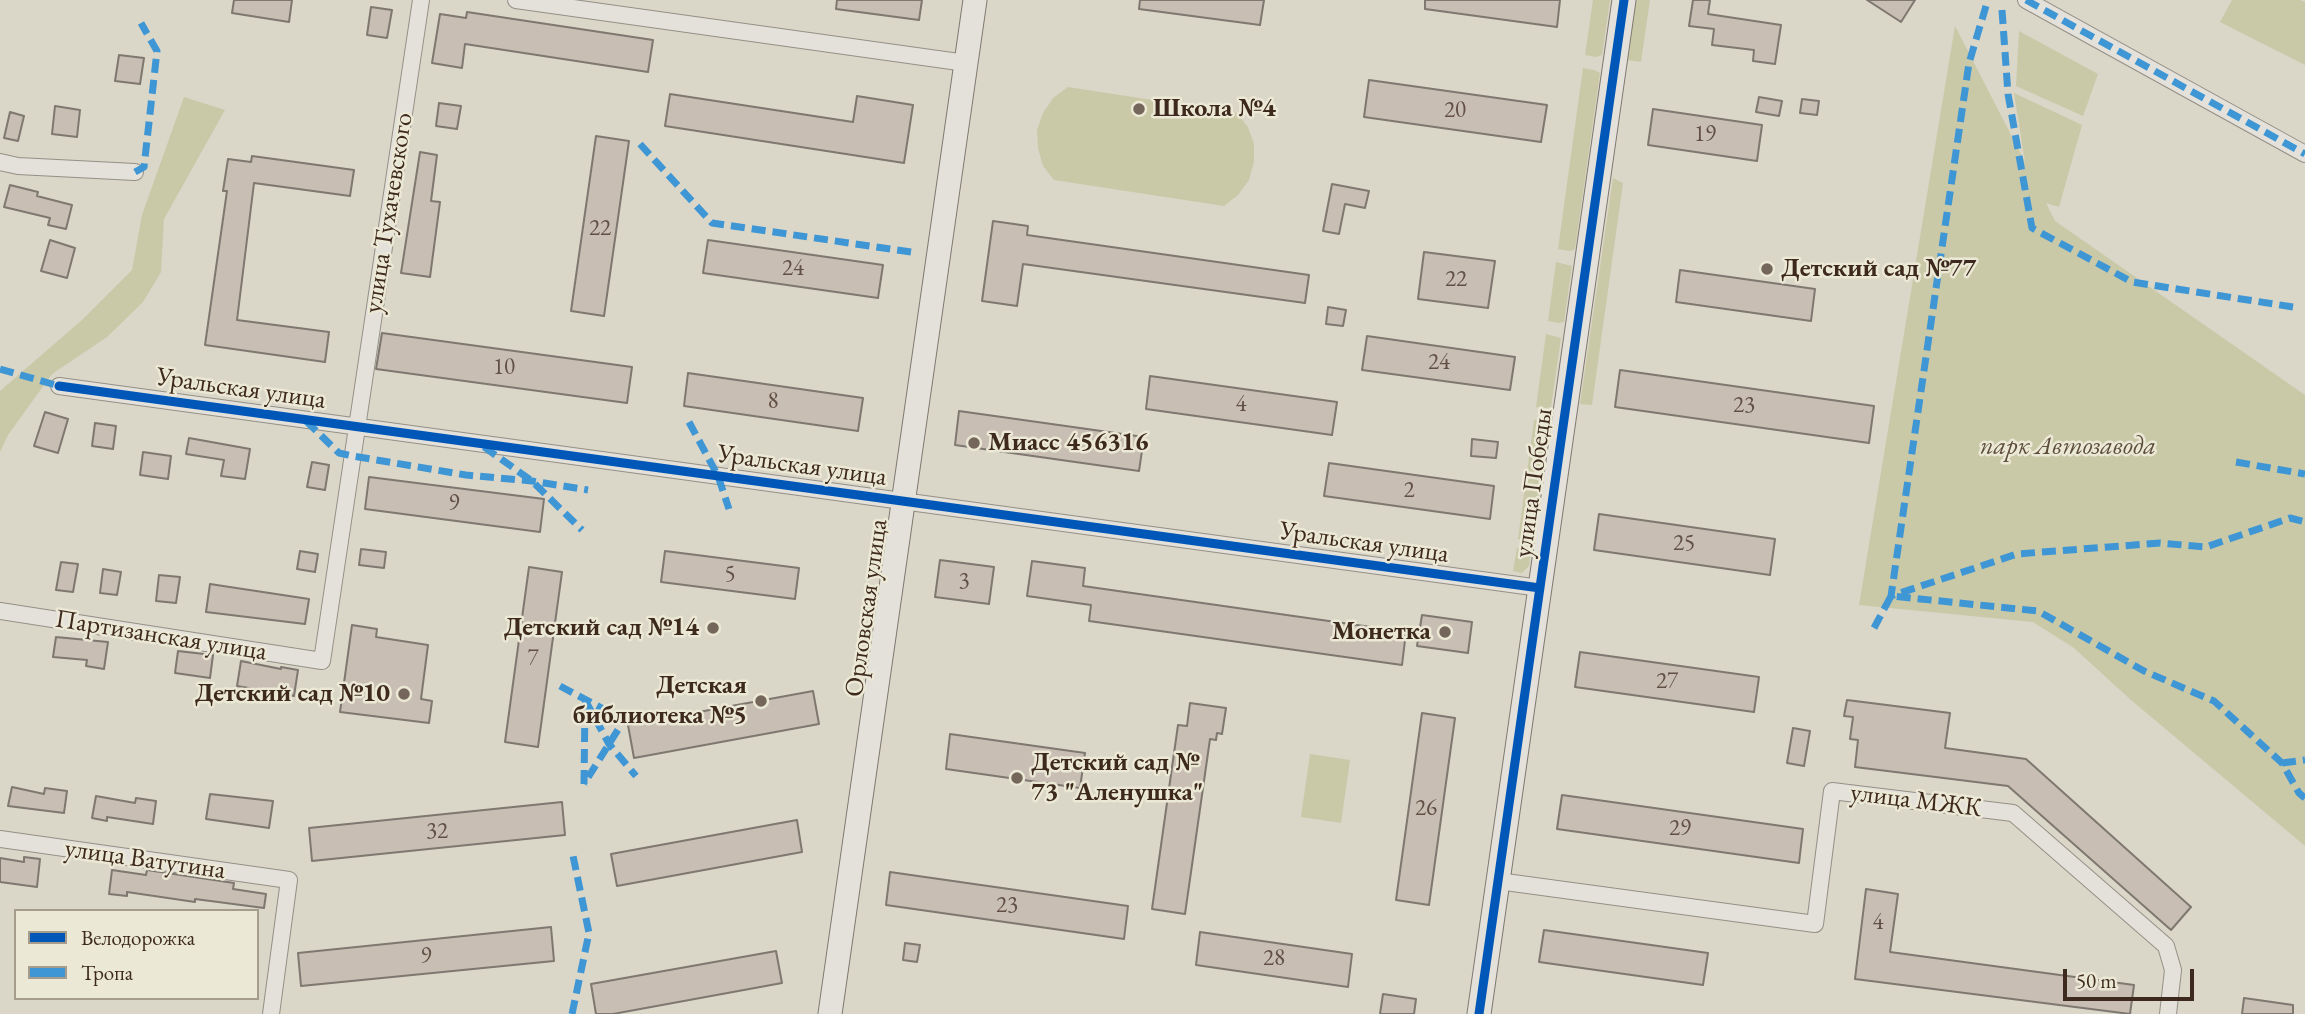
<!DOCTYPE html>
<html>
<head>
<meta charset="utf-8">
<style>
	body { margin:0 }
	#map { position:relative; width:2305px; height:1014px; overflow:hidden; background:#dad6c8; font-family:"EB Garamond",serif }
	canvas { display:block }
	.legend { position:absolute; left:14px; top:909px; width:245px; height:91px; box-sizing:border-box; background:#ece8d6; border:2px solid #a69c8c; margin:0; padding:9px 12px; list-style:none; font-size:21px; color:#3d291e }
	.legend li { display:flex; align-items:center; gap:14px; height:35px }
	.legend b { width:35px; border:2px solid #a69c8c }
	.scale { position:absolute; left:2063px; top:969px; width:131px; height:32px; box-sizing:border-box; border:4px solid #3d291e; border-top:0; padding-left:9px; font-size:21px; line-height:24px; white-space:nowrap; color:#3d291e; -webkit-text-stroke:5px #ece8d6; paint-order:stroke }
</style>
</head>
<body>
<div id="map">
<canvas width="2305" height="1014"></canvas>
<ul class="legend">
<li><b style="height:9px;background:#0057b8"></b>Велодорожка</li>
<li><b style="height:9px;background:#3f96d5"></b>Тропа</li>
</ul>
<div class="scale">50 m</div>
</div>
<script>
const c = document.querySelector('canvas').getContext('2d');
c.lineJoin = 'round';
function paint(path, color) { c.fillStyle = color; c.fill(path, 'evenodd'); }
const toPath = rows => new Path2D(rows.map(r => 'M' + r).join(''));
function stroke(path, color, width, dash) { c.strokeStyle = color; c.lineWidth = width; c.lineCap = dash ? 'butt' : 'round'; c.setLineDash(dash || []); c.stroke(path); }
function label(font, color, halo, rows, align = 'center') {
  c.font = font + ' "EB Garamond",serif'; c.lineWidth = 5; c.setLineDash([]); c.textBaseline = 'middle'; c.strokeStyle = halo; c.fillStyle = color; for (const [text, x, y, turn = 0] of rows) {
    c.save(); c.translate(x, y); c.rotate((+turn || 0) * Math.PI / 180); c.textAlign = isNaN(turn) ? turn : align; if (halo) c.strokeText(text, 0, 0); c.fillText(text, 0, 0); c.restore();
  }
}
paint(toPath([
	[1593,0,1610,0,1602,55,1596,57,1585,55],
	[1635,0,1650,0,1641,62,1627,60],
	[2232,0,2300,0,2305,2,2305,65,2220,22],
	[1955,26,2025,162,2014,93,2082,125,2059,207,2046,203,2055,221,2305,395,2305,846,2131,700,2074,648,2033,622,1859,605],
	[2019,31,2098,74,2083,116,2016,86],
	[1583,68,1594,70,1600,73,1575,249,1570,251,1558,249],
	[1068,87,1237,113,1248,127,1254,144,1254,162,1249,180,1238,195,1224,206,1054,180,1043,166,1038,148,1037,130,1043,113,1053,98],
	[184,97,225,110,164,219,161,272,143,302,107,337,52,374,8,435,0,452,0,391,82,320,132,270,142,215],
	[1613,178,1623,183,1592,405,1580,404],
	[1556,262,1572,266,1564,322,1559,323,1548,321],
	[1546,334,1561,338,1551,407,1547,408,1536,407],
	[1534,420,1549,423,1532,541,1518,539],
	[1517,548,1531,550,1529,566,1522,573,1513,571],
	[1310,754,1350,760,1341,823,1301,817]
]), '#c9c9a8');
const building = toPath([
	[234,0,292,0,289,22,232,13,234,0],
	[837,0,922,0,919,20,836,9,837,0],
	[1140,0,1264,0,1260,25,1139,9,1140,0],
	[1425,0,1560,0,1557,27,1425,9,1425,0],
	[1693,0,1710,0,1708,14,1781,25,1775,64,1753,61,1754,50,1712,45,1714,29,1689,26,1693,0],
	[1867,0,1915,0,1901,22,1867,0],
	[371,7,392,10,387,38,367,35,371,7],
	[467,12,653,40,648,72,465,44,462,68,432,63,440,14,466,18,467,12],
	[119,55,144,58,140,84,115,81,119,55],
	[1369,80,1547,105,1541,142,1364,117,1369,80],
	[670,94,853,122,857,96,913,105,904,163,665,126,670,94],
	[1759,97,1782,101,1779,116,1756,112,1759,97],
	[1802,99,1819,101,1817,115,1800,113,1802,99],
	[439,103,461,106,457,129,436,126,439,103],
	[55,106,80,110,77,137,52,134,55,106],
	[1653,109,1762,125,1757,161,1648,145,1653,109],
	[10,112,24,116,18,141,4,138,10,112],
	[596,136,629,141,604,316,571,311,596,136],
	[420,152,437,155,431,201,440,202,430,277,401,273,420,152],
	[252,156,354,170,350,196,254,183,237,320,329,332,325,362,205,345,227,191,223,191,228,159,251,162,252,156],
	[1332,184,1369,191,1365,208,1345,204,1339,234,1323,231,1332,184],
	[10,185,38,192,37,196,72,205,66,229,48,225,50,218,4,207,10,185],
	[993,221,1028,226,1027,235,1309,275,1305,303,1023,264,1017,306,982,301,993,221],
	[50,240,75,248,67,278,41,271,50,240],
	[708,240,883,265,878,298,703,273,708,240],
	[1424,252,1495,261,1488,308,1418,299,1424,252],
	[1680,270,1815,289,1811,321,1676,302,1680,270],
	[1328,307,1346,310,1343,326,1326,324,1328,307],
	[382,333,632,367,627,403,376,369,382,333],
	[1367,336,1515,357,1510,390,1362,370,1367,336],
	[1620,370,1874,406,1869,443,1615,407,1620,370],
	[688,373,863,398,858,431,684,406,688,373],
	[1150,376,1337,402,1332,435,1146,409,1150,376],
	[959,411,1144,437,1139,471,955,445,959,411],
	[45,412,68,419,58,453,34,446,45,412],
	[95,423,116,426,113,449,92,446,95,423],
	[189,438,250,449,245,479,221,476,224,460,186,454,189,438],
	[1472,439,1498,442,1496,458,1471,456,1472,439],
	[143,452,171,456,168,479,140,475,143,452],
	[312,462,329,465,325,490,307,487,312,462],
	[1329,463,1494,486,1490,519,1324,496,1329,463],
	[369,477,544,499,540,532,365,509,369,477],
	[1599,514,1775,539,1770,575,1594,550,1599,514],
	[361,549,386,552,384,568,359,565,361,549],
	[300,551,318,554,315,572,297,569,300,551],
	[665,551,799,568,795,599,661,582,665,551],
	[940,560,994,567,989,604,935,597,940,560],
	[1032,561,1085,568,1083,586,1406,632,1402,665,1089,621,1091,605,1027,596,1032,561],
	[61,562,78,564,73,592,56,590,61,562],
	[529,567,562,572,538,747,505,742,529,567],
	[103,569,121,572,117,595,100,593,103,569],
	[159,575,180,577,176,603,156,601,159,575],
	[210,584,309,599,305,624,206,612,210,584],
	[1422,615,1472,622,1468,653,1417,646,1422,615],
	[352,625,377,629,376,637,428,645,421,699,432,701,429,723,340,712,352,625],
	[56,637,108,642,104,669,86,666,87,660,53,657,56,637],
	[178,651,213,655,210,678,175,673,178,651],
	[1580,652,1759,677,1754,712,1575,687,1580,652],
	[241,661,281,669,281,667,298,670,294,696,237,686,241,661],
	[813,691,819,724,634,758,628,725,813,691],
	[1847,700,1950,713,1945,748,2026,759,2191,907,2171,930,2008,786,1855,767,1858,740,1850,739,1853,717,1844,716,1847,700],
	[1190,703,1226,708,1222,734,1217,733,1216,740,1210,739,1185,914,1152,909,1178,725,1187,726,1190,703],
	[1422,713,1455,718,1429,905,1396,900,1422,713],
	[1793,728,1810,731,1804,766,1787,763,1793,728],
	[950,734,1085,753,1080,788,946,769,950,734],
	[12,787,44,794,45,788,67,791,64,813,8,806,12,787],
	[210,794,273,801,269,828,206,819,210,794],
	[1562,795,1803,829,1799,863,1557,829,1562,795],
	[96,796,135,803,136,798,156,801,153,824,107,817,107,821,92,818,96,796],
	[562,802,565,835,312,861,309,828,562,802],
	[797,820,802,852,617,886,611,854,797,820],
	[24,857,40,859,37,887,0,882,0,858,24,862,24,857],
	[112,870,146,875,147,870,234,883,233,889,266,894,264,908,195,899,195,902,127,892,127,896,109,894,112,870],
	[890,872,1128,906,1124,939,886,905,890,872],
	[1866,889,1898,894,1890,952,2134,985,2130,1014,1855,979,1866,889],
	[551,927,554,961,301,986,298,953,551,927],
	[1544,930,1708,953,1703,985,1539,962,1544,930],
	[1200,932,1352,954,1348,987,1196,965,1200,932],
	[905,943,920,945,917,962,903,960,905,943],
	[776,951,782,983,613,1014,596,1014,591,984,776,951],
	[1383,994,1416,999,1414,1014,1380,1014,1383,994],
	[2244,998,2293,1005,2293,1014,2242,1014,2244,998]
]);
paint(building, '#c9beb3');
stroke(building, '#7e7870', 2);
const street = toPath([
	[516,0,966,63],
	[2026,0,2305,154],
	[0,162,18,166,135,172],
	[59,386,1540,588],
	[0,611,322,661,421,0],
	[0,839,289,880,271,1014],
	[1498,881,1815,924,1832,791,2013,813,2166,946,2173,970,2168,1014]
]);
const secondary = toPath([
	[830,1014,975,0],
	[1479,1014,1624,0]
]);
stroke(street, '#959086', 18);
stroke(secondary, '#7e7870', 25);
stroke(street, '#e3e1da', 16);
stroke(secondary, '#e3e1da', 23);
stroke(toPath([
	[2026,0,2305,154],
	[1986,6,1969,63,1891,596,2017,554,2160,543,2206,547,2290,518,2305,522],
	[2002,10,2008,94,2032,228,2132,282,2293,307],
	[640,144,712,223,911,252],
	[135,172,144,167,157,51,141,23],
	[0,369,59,386],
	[306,421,339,453,353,456,466,475,532,481,588,490],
	[689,422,718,476,729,509],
	[484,447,532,481,582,530],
	[2236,462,2305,474],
	[1874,628,1891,596,2038,611,2144,671,2214,701,2282,763,2299,793,2305,798],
	[560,686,624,720,584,784],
	[585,700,609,744,636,776],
	[2282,763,2305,760],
	[584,784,585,704],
	[572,1014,589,933,572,851]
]), '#3f96d5', 7, [14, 7]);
stroke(toPath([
	[59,386,1540,588],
	[1479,1014,1624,0]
]), '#0057b8', 9);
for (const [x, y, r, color] of [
	[1139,109,7,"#74665a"],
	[1767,269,7,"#74665a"],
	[974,443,7,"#74665a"],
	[713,628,7,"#74665a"],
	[1445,632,7,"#74665a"],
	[404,694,7,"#74665a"],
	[761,701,7,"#74665a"],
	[1017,778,7,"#74665a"]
]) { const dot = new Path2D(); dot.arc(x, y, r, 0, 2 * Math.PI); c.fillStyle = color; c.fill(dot); stroke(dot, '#ece8d6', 2.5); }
label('23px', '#625046', null, [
	["20",1455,111],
	["19",1705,135],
	["22",600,229],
	["24",793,269],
	["22",1456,280],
	["24",1439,363],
	["10",504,368],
	["8",773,402],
	["4",1241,405],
	["23",1744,406],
	["2",1409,491],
	["9",454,504],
	["25",1684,544],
	["5",730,575],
	["3",964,582],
	["7",533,659],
	["27",1667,682],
	["26",1426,809],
	["29",1680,829],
	["32",437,832],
	["23",1007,906],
	["4",1878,923],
	["9",426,957],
	["28",1274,959]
]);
label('bold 26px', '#3d291e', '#ece8d6', [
	["Школа №4",1153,109],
	["Детский сад №77",1781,269],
	["Миасс 456316",988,443],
	["Детский сад №14",699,628,"right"],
	["Монетка",1431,632,"right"],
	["Детская",747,686,"right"],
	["библиотека №5",747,716,"right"],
	["Детский сад №10",390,694,"right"],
	["Детский сад №",1031,763],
	["73 \"Аленушка\"",1031,793]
], 'left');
label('26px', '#3d291e', '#ece8d6', [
	["улица Тухачевского",389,213,-81],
	["Уральская улица",241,389,8],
	["Уральская улица",802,466,8],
	["улица Победы",1534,483,-82],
	["Уральская улица",1364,543,8],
	["Орловская улица",867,608,-82],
	["Партизанская улица",161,636,9],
	["улица МЖК",1916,801,7],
	["улица Ватутина",145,860,8]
]);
label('italic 26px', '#5c4e3a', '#ece8d6', [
	["парк Автозавода",2068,447]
]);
</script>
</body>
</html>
